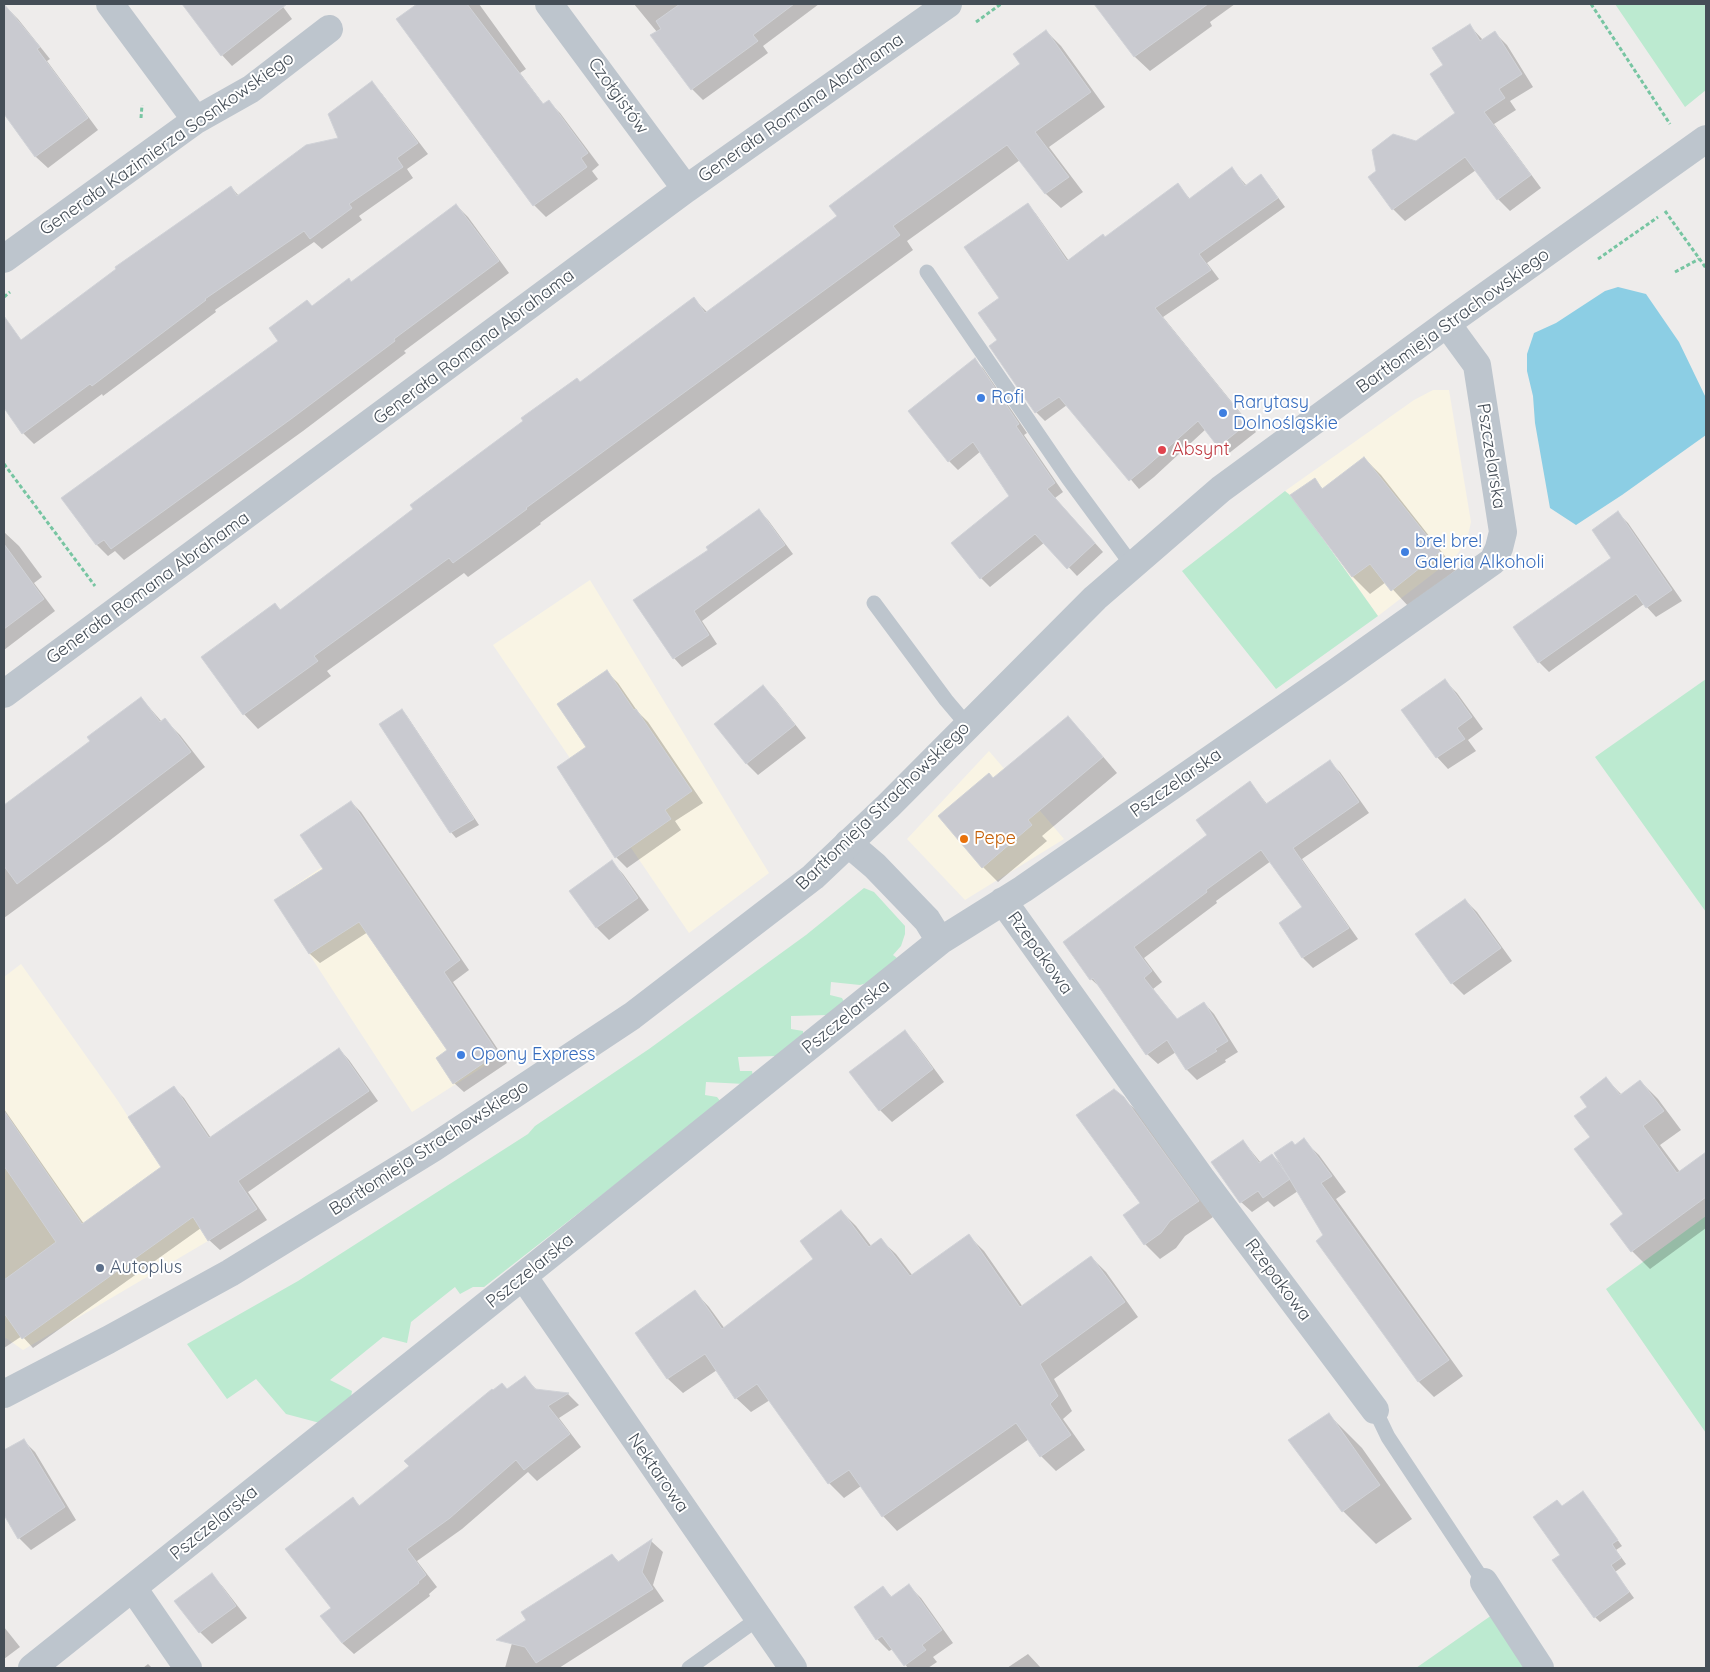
<!DOCTYPE html>
<html>
<head>
<meta charset="utf-8">
<style>
	body { margin:0 }
	#map { position:relative; width:1710px; height:1672px; overflow:hidden; background:#eeeceb; font-family:Quicksand,sans-serif }
	canvas { display:block }
	.frame { position:absolute; inset:0; border:5px solid #454e57; pointer-events:none }
</style>
</head>
<body>
<div id="map">
<canvas width="1710" height="1672"></canvas>
<div class="frame"></div>
</div>
<script>
const c = document.querySelector('canvas').getContext('2d');
c.lineJoin = 'round';
function paint(path, color) { c.fillStyle = color; c.fill(path, 'evenodd'); }
const toPath = rows => new Path2D(rows.map(r => 'M' + r).join(''));
function stroke(path, color, width, dash) { c.strokeStyle = color; c.lineWidth = width; c.lineCap = dash ? 'butt' : 'round'; c.setLineDash(dash || []); c.stroke(path); }
function label(font, color, halo, rows, align = 'center') {
  c.font = font + ' Quicksand,sans-serif'; c.lineWidth = 4; c.setLineDash([]); c.textBaseline = 'middle'; c.strokeStyle = halo; c.fillStyle = color; for (const [text, x, y, turn = 0] of rows) {
    c.save(); c.translate(x, y); c.rotate((+turn || 0) * Math.PI / 180); c.textAlign = isNaN(turn) ? turn : align; if (halo) c.strokeText(text, 0, 0); c.fillText(text, 0, 0); c.restore();
  }
}
paint(toPath([
	[1433,390,1449,390,1471,522,1467,540,1456,556,1378,616,1306,515,1285,491,1414,400],
	[590,580,769,873,689,933,493,645],
	[989,751,1064,839,965,900,907,839],
	[322,867,348,905,399,870,460,960,444,972,500,1056,412,1112,274,900],
	[21,964,118,1101,208,1241,23,1350,6,1338,4,1339,4,977]
]), '#f9f4e4');
paint(toPath([
	[1615,4,1706,4,1706,90,1685,107],
	[1285,491,1290,495,1306,515,1378,616,1276,689,1182,571],
	[1706,679,1706,912,1595,757],
	[864,888,874,892,905,926,905,934,901,946,893,955,897,958,867,983,860,985,831,982,830,995,842,998,844,1002,828,1015,791,1016,791,1029,803,1031,803,1035,778,1056,738,1057,740,1071,752,1071,753,1077,744,1084,706,1082,705,1095,717,1097,721,1102,484,1287,473,1287,460,1294,455,1287,411,1322,407,1343,383,1337,330,1380,352,1391,351,1397,320,1423,286,1414,256,1379,227,1399,187,1344,298,1281,528,1134,535,1126,649,1049,806,935],
	[1706,1216,1706,1433,1606,1289],
	[1492,1615,1526,1668,1416,1668]
]), '#bcead0');
paint(toPath([
	[1618,287,1646,294,1679,342,1706,398,1706,435,1622,495,1576,525,1550,508,1535,423,1533,396,1527,371,1527,354,1534,333,1556,323,1605,291]
]), '#8ccee4');
paint(toPath([
	[184,4,281,4,292,19,232,66,222,55],
	[419,4,479,4,526,69,520,73,544,105,549,102,560,113,599,165,592,171,598,179,546,217,534,205,398,19],
	[634,4,819,4,763,46,768,53,703,100,692,89,652,35,657,32],
	[1096,4,1235,4,1210,22,1212,26,1150,71,1135,57],
	[6,7,18,19,50,59,47,61,98,130,48,168,36,157,4,109,4,9],
	[1470,26,1483,40,1495,33,1507,45,1533,87,1510,101,1516,110,1494,124,1541,188,1510,211,1498,199,1476,170,1405,221,1393,209,1416,143,1456,114,1445,66],
	[1046,31,1061,46,1105,107,1049,147,1083,192,1061,208,1046,194,1020,160,907,241,913,250,540,523,541,524,504,551,468,577,464,573,327,671,331,676,258,729,244,714,275,605,281,610,580,383,694,299,708,313,839,216,1022,65],
	[372,83,382,94,428,154,407,169,413,178,359,216,362,220,322,249,314,242,215,310,216,312,103,396,102,394,34,444,23,433,4,406,4,352,20,341,21,342,231,187,239,196,339,139],
	[1232,169,1247,186,1260,176,1269,185,1285,207,1207,263,1219,279,1163,317,1256,432,1228,454,1206,429,1154,477,1139,489,1067,405,1045,421,1036,412,999,341,1000,298,1028,205,1036,214,1069,261,1105,238,1178,185,1190,199],
	[456,205,468,217,509,273,404,351,406,353,303,431,124,560,115,551,108,556,96,544,280,341,312,307,349,280,352,283],
	[974,360,983,368,1027,433,1024,435,1063,492,1055,498,1103,552,1077,576,1045,542,990,587,981,578,1011,496,981,451,958,470,949,461],
	[1364,458,1381,475,1456,570,1409,607,1386,582,1370,594,1353,577,1292,496,1314,480,1323,489],
	[759,511,768,520,793,554,702,621,717,644,682,667,674,658,710,550],
	[1618,513,1628,523,1682,601,1656,617,1644,604,1549,672,1539,662,1613,559],
	[4,532,19,546,42,577,34,583,55,611,4,650],
	[607,672,618,683,638,712,648,722,703,803,675,821,681,830,627,868,616,857,588,747],
	[1445,681,1457,693,1483,729,1468,740,1476,751,1448,769,1437,757],
	[763,687,775,699,806,738,758,775,747,764],
	[141,698,162,722,165,720,180,735,205,767,109,841,4,918,4,806,91,741],
	[402,710,407,716,479,825,456,838,451,832],
	[1068,718,1083,733,1117,773,1042,836,1047,841,998,882,983,867,939,816,993,780],
	[1329,762,1340,772,1369,813,1302,859,1358,939,1313,968,1303,958,1280,923,1304,908,1271,861,1216,901,1217,903,1144,958,1162,982,1153,989,1178,1020,1204,1003,1214,1014,1238,1052,1225,1060,1226,1062,1197,1080,1187,1070,1176,1052,1158,1064,1147,1054,1102,989,1091,979,1209,836,1250,783,1267,804],
	[351,802,361,812,469,970,453,982,507,1063,464,1092,454,1083,449,1051,368,932,320,963,310,954,276,901,325,869],
	[612,862,623,874,649,910,609,940,597,928,571,891],
	[1465,900,1477,912,1512,961,1464,995,1452,983],
	[905,1032,916,1044,944,1082,892,1122,880,1110,851,1073],
	[339,1049,349,1060,378,1101,248,1192,267,1220,220,1250,209,1240,201,1228,33,1348,22,1336,4,1348,4,1109,84,1224,163,1167,174,1088,184,1098,211,1138],
	[1606,1079,1622,1095,1640,1081,1658,1099,1681,1130,1660,1145,1680,1172,1698,1159,1706,1167,1706,1228,1650,1269,1632,1251,1625,1214,1592,1137,1589,1108],
	[1123,1098,1139,1113,1213,1217,1185,1236,1176,1248,1160,1259,1145,1244,1141,1204],
	[1303,1140,1319,1155,1346,1192,1336,1199,1463,1376,1434,1397,1419,1382,1317,1241,1325,1236,1298,1191,1274,1207,1268,1201,1252,1212,1241,1202,1213,1163,1243,1141,1261,1163,1272,1155,1282,1165,1295,1146],
	[841,1211,856,1226,872,1247,881,1240,896,1254,913,1276,969,1236,984,1251,1023,1307,1091,1257,1106,1272,1138,1317,1054,1379,1072,1411,1063,1419,1085,1450,1056,1471,1041,1456,1029,1439,897,1531,883,1516,861,1486,844,1498,829,1483,770,1400,751,1412,736,1398,717,1370,683,1393,668,1379,637,1333,695,1292,709,1307,725,1329,815,1260],
	[524,1377,537,1390,568,1394,579,1405,559,1418,581,1447,537,1481,528,1472,462,1529,417,1561,437,1587,429,1594,430,1596,354,1654,342,1643,332,1609,353,1499,360,1506],
	[1329,1415,1362,1448,1412,1519,1376,1544,1343,1511],
	[23,1440,35,1452,76,1520,31,1550,19,1538,4,1512,4,1452],
	[1588,1499,1622,1546,1616,1550,1626,1564,1615,1572,1634,1598,1600,1622,1595,1617,1562,1555,1562,1507],
	[651,1541,663,1552,653,1585,664,1601,559,1668,505,1668,516,1629,612,1555,620,1563],
	[212,1575,223,1587,247,1618,212,1644,200,1632],
	[909,1586,921,1598,953,1643,933,1657,937,1662,928,1668,908,1668,893,1649,889,1651,877,1639,855,1608,883,1588,893,1598],
	[4,1627,20,1647,4,1659],
	[1028,1654,1041,1668,1007,1668],
	[148,1664,152,1668,143,1668]
]), '#0003');
const building = toPath([
	[4,4,40,47,37,49,88,118,35,157,4,114,4,4],
	[182,4,287,4,221,56,182,4],
	[417,4,467,4,543,104,549,100,588,153,581,158,587,167,533,206,396,19,417,4],
	[680,4,794,4,753,35,758,41,691,90,650,35,661,29,656,21,680,4],
	[1094,4,1208,4,1134,57,1094,4],
	[1470,24,1480,41,1495,31,1522,74,1499,89,1505,98,1484,112,1531,175,1497,200,1465,157,1392,210,1368,177,1376,171,1372,150,1393,134,1416,141,1455,113,1430,74,1443,65,1432,48,1470,24],
	[1046,30,1091,92,1035,132,1069,177,1045,194,1007,145,893,226,900,235,526,508,527,509,489,537,453,563,449,558,314,656,318,661,243,715,201,657,275,603,280,610,413,509,410,505,523,421,521,418,577,378,580,382,694,297,705,313,837,216,829,206,1020,64,1013,54,1046,30],
	[372,81,418,143,397,158,403,167,349,204,352,208,310,239,304,231,205,299,206,300,92,386,90,384,22,434,4,408,4,316,21,340,116,269,115,267,231,186,237,196,306,145,338,138,328,114,372,81],
	[1232,167,1245,186,1261,174,1278,198,1199,254,1211,270,1155,308,1248,423,1218,447,1198,421,1145,468,1129,481,1059,397,1035,413,989,346,997,340,978,313,999,298,964,247,1028,203,1067,261,1103,234,1105,237,1178,183,1189,199,1232,167],
	[456,204,499,261,394,339,395,341,291,419,111,549,104,540,96,545,61,498,278,341,269,328,307,300,312,306,349,278,351,282,456,204],
	[975,358,1019,424,1016,426,1055,483,1047,489,1095,543,1067,569,1035,534,980,579,951,543,1009,496,973,442,948,462,908,411,975,358],
	[1364,457,1440,552,1391,591,1370,564,1352,577,1290,495,1315,478,1322,489,1364,457],
	[759,509,785,545,694,611,709,635,673,659,633,600,708,550,706,547,759,509],
	[1618,511,1672,590,1646,608,1636,594,1538,663,1513,627,1611,558,1592,530,1618,511],
	[4,544,44,599,4,629,4,544],
	[607,670,634,710,636,709,692,791,665,810,671,819,615,858,557,767,586,747,557,704,607,670],
	[1445,679,1472,717,1457,728,1465,739,1436,758,1401,710,1445,679],
	[763,685,795,725,746,764,714,724,763,685],
	[141,697,160,722,165,718,191,752,17,884,4,866,4,805,90,741,87,737,141,697],
	[402,709,474,819,450,833,379,724,402,709],
	[1068,716,1103,757,1028,820,1032,825,982,868,938,816,989,773,993,778,1068,716],
	[1330,760,1359,802,1293,848,1349,928,1302,958,1279,923,1302,907,1261,850,1206,890,1207,892,1134,947,1152,971,1144,978,1177,1019,1204,1002,1228,1041,1215,1049,1217,1051,1186,1070,1167,1040,1146,1055,1093,978,1090,980,1063,942,1207,835,1196,820,1250,781,1266,804,1330,760],
	[351,801,460,960,444,972,498,1053,453,1084,436,1058,447,1050,359,922,309,954,274,900,323,869,300,835,351,801],
	[612,860,638,898,596,928,569,891,612,860],
	[1465,899,1501,948,1451,984,1415,934,1465,899],
	[905,1030,933,1069,879,1111,849,1072,905,1030],
	[339,1048,369,1091,238,1181,257,1209,208,1241,193,1217,22,1339,4,1313,4,1280,56,1242,4,1166,4,1111,82,1224,161,1167,128,1117,174,1086,209,1138,339,1048],
	[1606,1077,1620,1095,1640,1080,1664,1111,1643,1126,1677,1173,1706,1152,1706,1197,1631,1252,1610,1224,1623,1214,1574,1149,1590,1137,1574,1116,1587,1107,1580,1097,1606,1077],
	[1114,1089,1124,1097,1199,1201,1170,1221,1161,1233,1144,1245,1123,1215,1140,1203,1076,1115,1114,1089],
	[1304,1138,1332,1176,1321,1183,1449,1360,1418,1382,1316,1241,1323,1235,1274,1153,1292,1141,1295,1145,1304,1138],
	[1243,1140,1259,1163,1272,1154,1290,1179,1263,1198,1258,1191,1240,1203,1211,1162,1243,1140],
	[841,1210,869,1247,881,1238,910,1276,969,1234,1020,1307,1091,1256,1125,1302,1040,1364,1058,1396,1050,1404,1071,1435,1040,1457,1016,1423,882,1517,849,1470,828,1484,757,1384,735,1399,705,1354,667,1379,635,1333,695,1290,722,1329,813,1259,800,1241,841,1210],
	[525,1376,535,1389,569,1393,548,1406,570,1434,524,1470,516,1460,450,1518,407,1549,426,1575,418,1582,419,1583,342,1643,320,1616,331,1608,285,1549,353,1497,359,1506,409,1466,404,1461,492,1389,493,1390,502,1383,507,1389,525,1376],
	[1329,1413,1380,1485,1342,1512,1288,1440,1329,1413],
	[24,1439,65,1507,18,1539,4,1515,4,1450,24,1439],
	[1583,1491,1618,1540,1612,1544,1621,1558,1611,1565,1629,1592,1594,1618,1552,1560,1560,1555,1533,1517,1557,1500,1562,1506,1583,1491],
	[652,1539,642,1572,653,1589,536,1663,525,1647,496,1640,526,1620,521,1612,612,1554,618,1562,652,1539],
	[212,1573,236,1606,199,1633,174,1601,212,1573],
	[909,1584,942,1630,922,1645,926,1650,904,1666,882,1636,876,1640,854,1607,883,1586,891,1597,909,1584]
]);
paint(building, '#c9cad0');
stroke(building, '#d0d2d7', 1);
stroke(toPath([
	[1591,4,1670,124],
	[976,22,1001,4],
	[141,118,142,105],
	[1665,211,1706,268],
	[1598,259,1658,217],
	[1675,272,1699,259],
	[4,297,10,292],
	[4,464,95,586]
]), '#77c5a2', 3, [4, 2.5]);
stroke(toPath([
	[927,272,1068,478,1132,565],
	[874,603,946,700,968,726],
	[1375,1410,1388,1437,1484,1582],
	[689,1668,759,1618]
]), '#bdc5cd', 15);
stroke(toPath([
	[110,4,196,120],
	[549,4,686,189],
	[4,259,196,120,251,89,329,29],
	[4,694,686,189,948,4],
	[848,843,875,866,927,920,940,941],
	[1003,901,1201,1178,1375,1410],
	[523,1276,793,1668],
	[1484,1582,1540,1668],
	[133,1588,188,1668],
	[32,1668,523,1276,940,941,1023,889,1335,673,1493,561,1499,548,1503,532,1477,365,1447,324]
]), '#bdc5cd', 28);
stroke(toPath([
	[4,1394,108,1340,230,1273,433,1148,632,1016,813,877,888,806,1095,598,1221,489,1456,317,1706,139]
]), '#bdc5cd', 28);
for (const [x, y, r, color] of [
	[981,398,5,"#3f7fe0"],
	[1223,413,5,"#3f7fe0"],
	[1162,450,5,"#e0444e"],
	[1405,552,5,"#3f7fe0"],
	[964,839,5,"#e8710a"],
	[461,1055,5,"#3f7fe0"],
	[100,1268,5,"#5c6f8a"]
]) { const dot = new Path2D(); dot.arc(x, y, r, 0, 2 * Math.PI); c.fillStyle = color; c.fill(dot); stroke(dot, '#fff', 2); }
label('18px', '#454e57', '#fff', [
	["Czołgistów",618,96,54],
	["Generała Romana Abrahama",801,108,-35],
	["Generała Kazimierza Sosnkowskiego",167,144,-35],
	["Bartłomieja Strachowskiego",1453,321,-36],
	["Generała Romana Abrahama",474,347,-37],
	["Pszczelarska",1491,456,81],
	["Generała Romana Abrahama",148,588,-36],
	["Pszczelarska",1176,783,-35],
	["Bartłomieja Strachowskiego",883,806,-44],
	["Rzepakowa",1040,953,54],
	["Pszczelarska",846,1017,-39],
	["Bartłomieja Strachowskiego",429,1148,-33],
	["Pszczelarska",530,1271,-39],
	["Rzepakowa",1278,1280,53],
	["Nektarowa",658,1473,55],
	["Pszczelarska",214,1523,-39]
]);
label('18px', '#366cbe', '#fff', [
	["Rofi",991,398],
	["Rarytasy",1233,403],
	["Dolnośląskie",1233,424],
	["bre! bre!",1415,542],
	["Galeria Alkoholi",1415,563],
	["Opony Express",471,1055]
], 'left');
label('18px', '#be3a42', '#fff', [
	["Absynt",1172,450]
], 'left');
label('18px', '#c56008', '#fff', [
	["Pepe",974,839]
], 'left');
label('18px', '#4e5e75', '#fff', [
	["Autoplus",110,1268]
], 'left');
</script>
</body>
</html>
